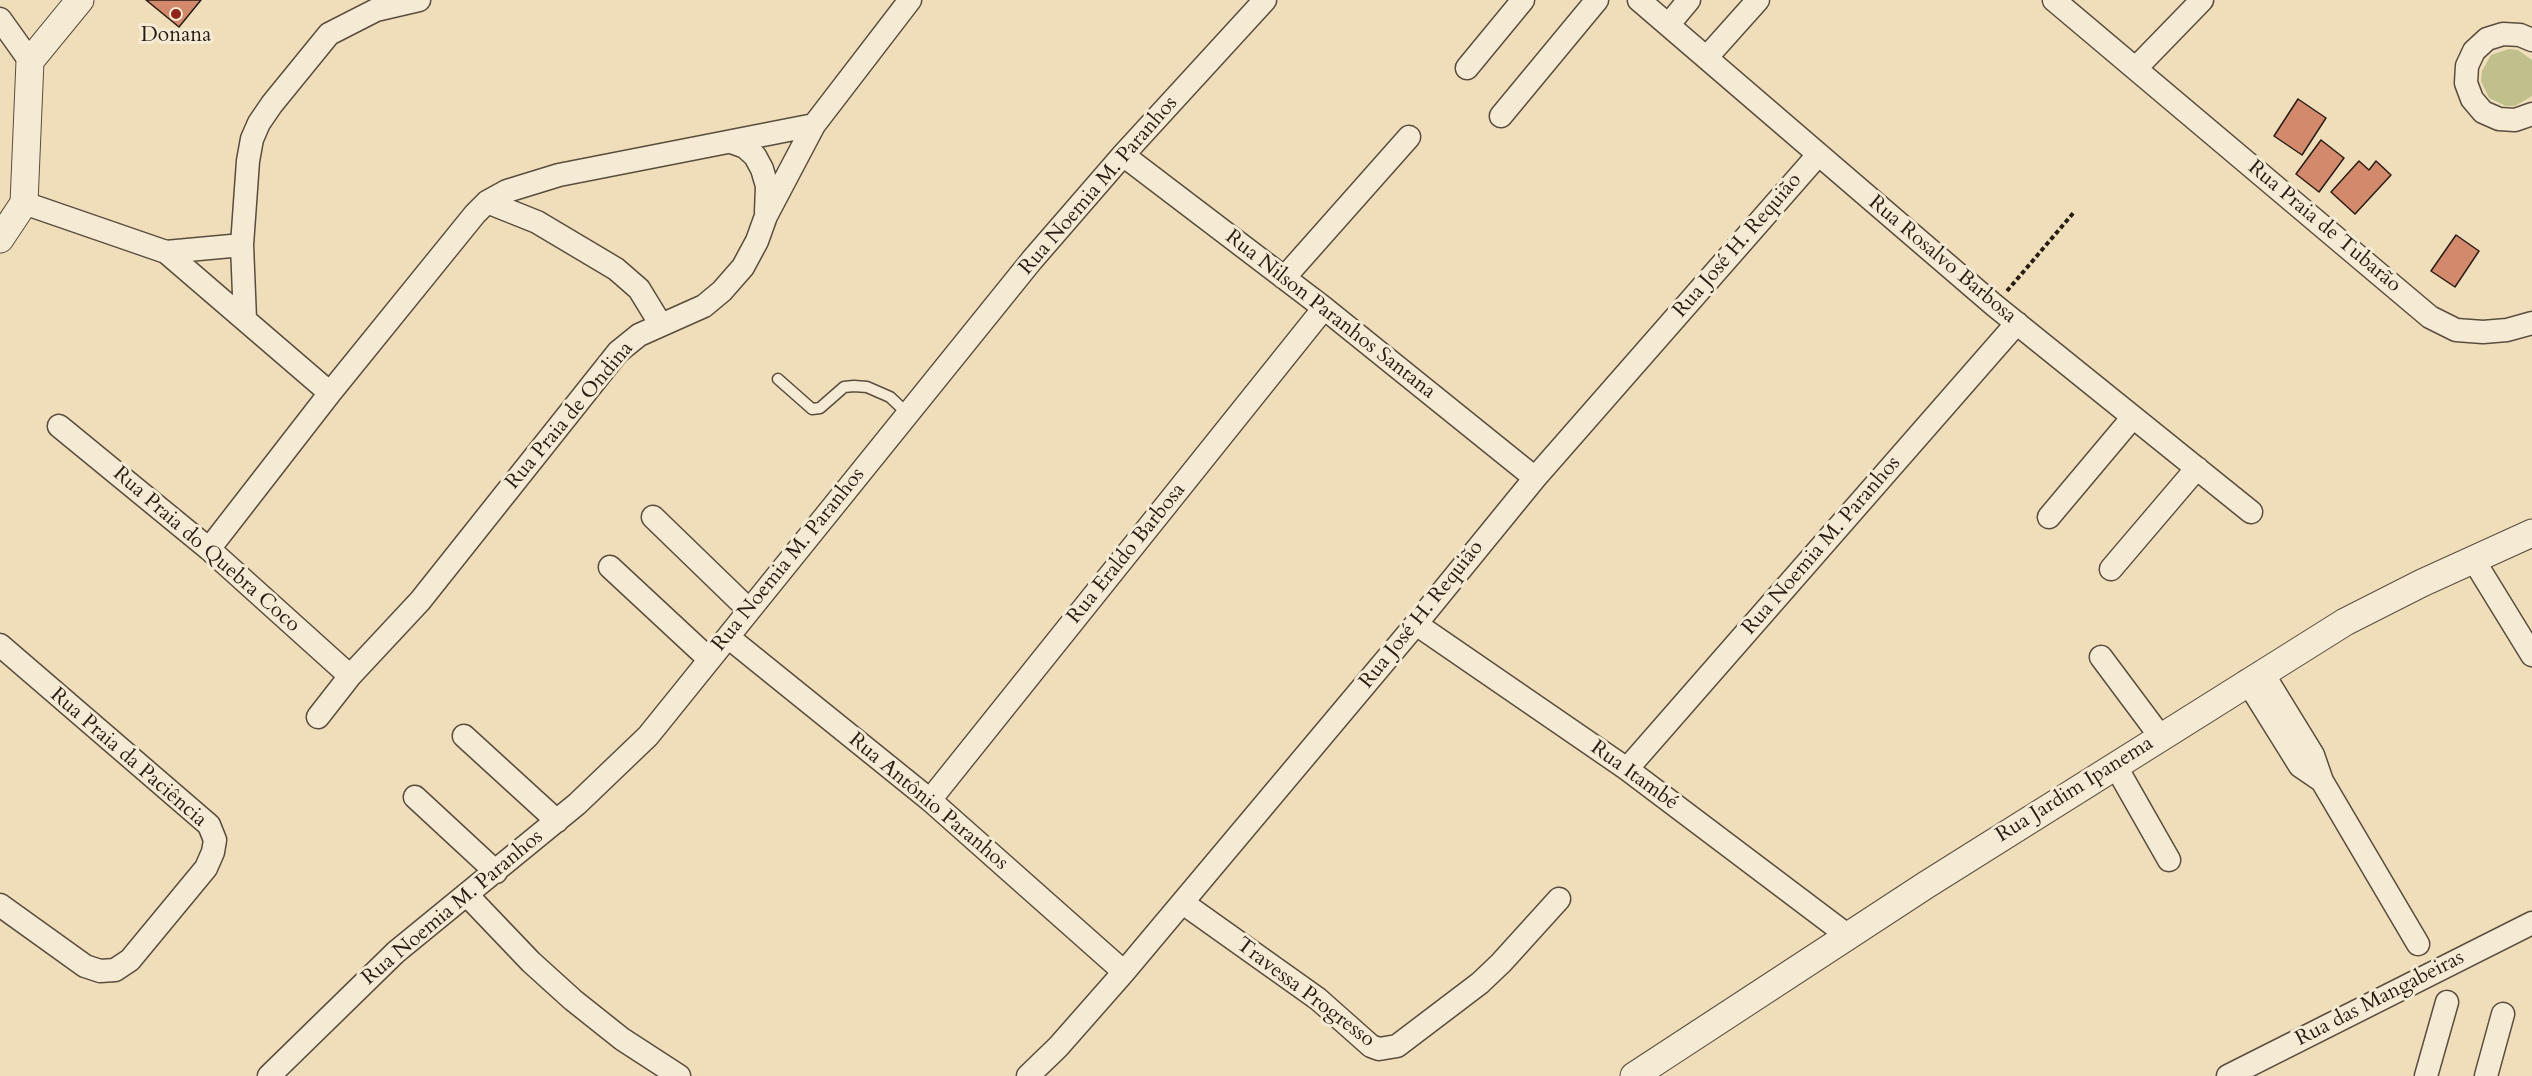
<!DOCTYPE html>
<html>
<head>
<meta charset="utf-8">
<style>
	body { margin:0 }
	canvas { display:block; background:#f0debb }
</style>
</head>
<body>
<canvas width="2532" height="1076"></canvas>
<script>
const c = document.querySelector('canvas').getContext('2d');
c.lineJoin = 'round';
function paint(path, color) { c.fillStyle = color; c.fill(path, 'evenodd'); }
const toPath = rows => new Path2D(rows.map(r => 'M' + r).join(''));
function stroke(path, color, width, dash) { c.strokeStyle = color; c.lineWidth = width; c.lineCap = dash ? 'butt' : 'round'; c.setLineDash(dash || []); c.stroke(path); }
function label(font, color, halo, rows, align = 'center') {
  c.font = font + ' Cardo,serif'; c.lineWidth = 6; c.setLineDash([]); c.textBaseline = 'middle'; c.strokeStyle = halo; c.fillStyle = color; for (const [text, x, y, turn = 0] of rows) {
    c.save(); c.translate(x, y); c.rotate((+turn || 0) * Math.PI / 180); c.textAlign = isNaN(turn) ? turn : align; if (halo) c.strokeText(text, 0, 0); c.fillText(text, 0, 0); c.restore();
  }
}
paint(toPath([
	[2509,49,2518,50,2532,60,2532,96,2515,106,2506,106,2489,98,2481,81,2482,71,2491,55]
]), '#bfc08c');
const building = toPath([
	[146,0,201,0,179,27,146,0],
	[2298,99,2326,118,2302,155,2274,136,2298,99],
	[2321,140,2344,158,2319,192,2296,174,2321,140],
	[2359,161,2369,170,2376,161,2391,175,2355,214,2331,192,2359,161],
	[2456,235,2479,251,2455,287,2431,271,2456,235]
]);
paint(building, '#d2896c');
stroke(building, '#281d14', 1.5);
const service = toPath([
	[778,379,812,409,820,408,844,387,854,386,867,387,890,397,908,414]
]);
const minor = toPath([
	[1639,0,1994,305,2251,512],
	[2054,0,2430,317,2456,330,2483,332,2507,330,2532,323],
	[0,19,30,61],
	[1669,24,1689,0],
	[2532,40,2520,35,2503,34,2487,39,2474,51,2467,66,2466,83,2472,99,2483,112,2499,119,2515,120,2532,114],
	[1707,57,1758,0],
	[1467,68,1523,0],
	[2136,68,2202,0],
	[1501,116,1597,0],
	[731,142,745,147,755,156,762,169,767,186,766,212],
	[1123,155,1324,308,1535,478],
	[487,202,537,222,616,269,639,289,661,325],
	[24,203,166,252,330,393],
	[166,252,242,245],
	[1284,278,1409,137],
	[245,319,242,245,248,161,252,139,259,123,272,104,329,34,376,10,419,0],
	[59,426,209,549,350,676],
	[653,517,749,610],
	[2049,517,2133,417],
	[209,549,330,393,475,214,487,202,507,191,559,175,814,125,910,0],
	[2473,559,2532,655],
	[610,567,709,659],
	[2111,569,2197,468],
	[1416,624,1627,769,1847,935],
	[728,637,930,800,1124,972],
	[0,645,209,825,215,840,213,852,206,868,130,960,115,970,100,971,85,966,0,905],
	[2101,657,2160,736],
	[2262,672,2313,755,2322,781,2418,944],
	[2247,681,2300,766,2322,781],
	[318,717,350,676,420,601,618,352,639,335,704,306,722,291,743,267,757,241,766,216,814,125],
	[464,736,557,821],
	[2115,765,2169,860],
	[1627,769,2017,323],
	[415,797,496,872],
	[930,800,1324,308],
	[467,895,531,962,573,1000,622,1039,679,1076],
	[1183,903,1318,999,1371,1046,1379,1049,1397,1046,1480,983,1501,963,1559,899],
	[269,1076,396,952,577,804,648,736,1032,260,1123,155,1265,0],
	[1028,1076,1058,1047,1124,972,1416,624,1535,478,1818,155],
	[2228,1076,2532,923],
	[2426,1076,2447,1002],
	[2486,1076,2503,1014]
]);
const tertiary = toPath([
	[0,239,24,203,30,61,80,0],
	[1634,1076,1926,885,2345,622,2422,583,2532,533]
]);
stroke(service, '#5a4d3e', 13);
stroke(minor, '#5a4d3e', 25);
stroke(tertiary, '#5a4d3e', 29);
stroke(toPath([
	[2007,291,2075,211]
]), '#281d14', 4, [4.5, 3]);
stroke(service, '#f5ead3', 10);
stroke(minor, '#f5ead3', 22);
stroke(tertiary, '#f5ead3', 27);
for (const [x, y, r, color] of [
	[176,14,6,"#8f2418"]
]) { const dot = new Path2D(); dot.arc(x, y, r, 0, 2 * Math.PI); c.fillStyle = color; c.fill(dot); stroke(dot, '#f5ead3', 2); }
label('21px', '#281d14', '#f5ead3', [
	["Donana",176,36]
]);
label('21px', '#281d14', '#f5ead3', [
	["Rua Noemia M. Paranhos",1099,186,-49],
	["Rua Praia de Tubarão",2324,227,40],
	["Rua José H. Requião",1738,246,-49],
	["Rua Rosalvo Barbosa",1942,260,40],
	["Rua Nilson Paranhos Santana",1330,315,38],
	["Rua Praia de Ondina",570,416,-50],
	["Rua Noemia M. Paranhos",1822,546,-49],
	["Rua Praia do Quebra Coco",206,550,41],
	["Rua Eraldo Barbosa",1127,554,-51],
	["Rua Noemia M. Paranhos",789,560,-51],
	["Rua José H. Requião",1422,615,-51],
	["Rua Praia da Paciência",128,758,41],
	["Rua Itambé",1634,776,36],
	["Rua Jardim Ipanema",2075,790,-32],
	["Rua Antônio Paranhos",928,802,40],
	["Rua Noemia M. Paranhos",453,908,-40],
	["Travessa Progresso",1305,993,37],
	["Rua das Mangabeiras",2380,999,-27]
]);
</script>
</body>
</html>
